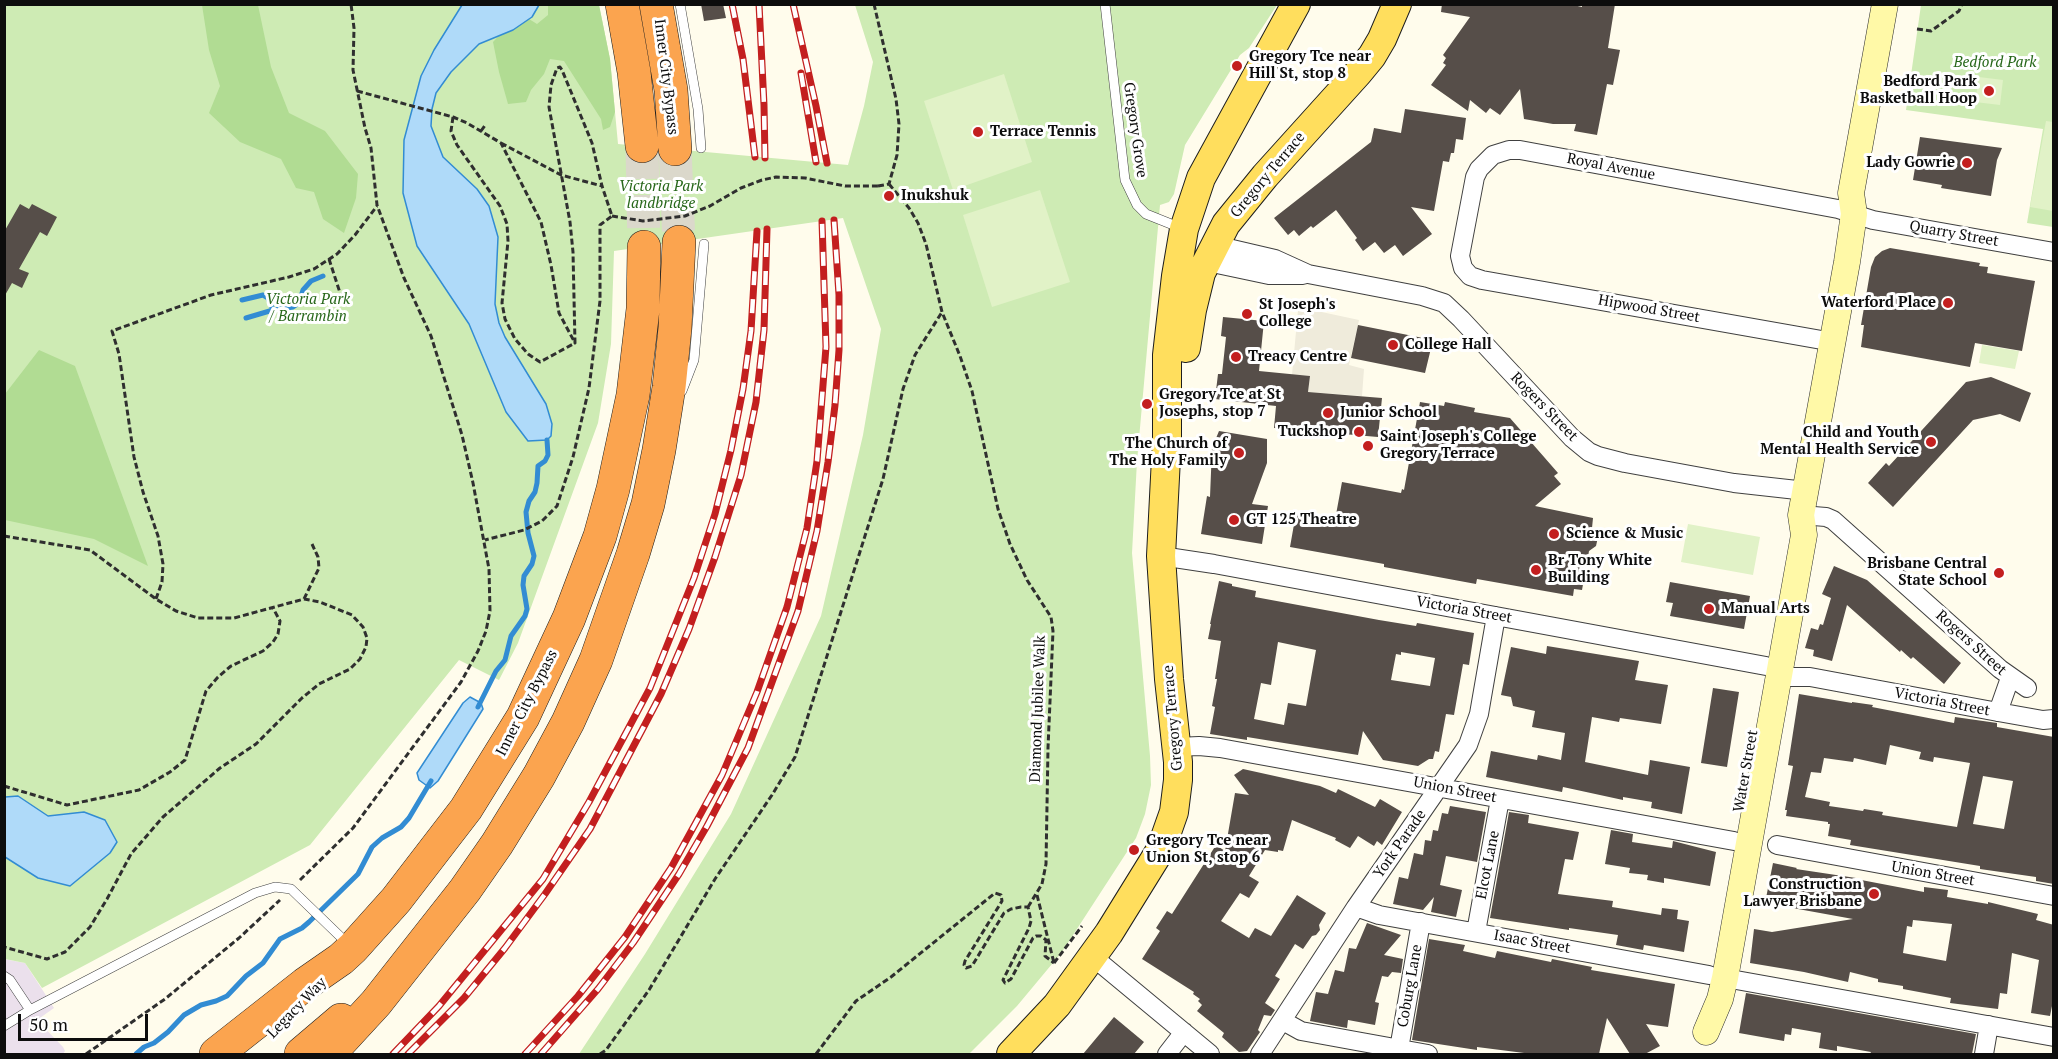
<!DOCTYPE html>
<html>
<head>
<meta charset="utf-8">
<style>
	body { margin:0 }
	#map { position:relative; width:2058px; height:1059px; overflow:hidden; background:#fffcec; font-family:"PT Serif",serif }
	canvas { display:block }
	.frame { position:absolute; inset:0; border:6px solid #0d0d0d; pointer-events:none }
	.scale { position:absolute; left:18px; top:1014px; width:130px; height:27px; box-sizing:border-box; border:3px solid #0d0d0d; border-top:0; padding-left:8px; font-size:18px; line-height:21px; white-space:nowrap; color:#0d0d0d; -webkit-text-stroke:4px #fff; paint-order:stroke }
</style>
</head>
<body>
<div id="map">
<canvas width="2058" height="1059"></canvas>
<div class="frame"></div>
<div class="scale">50 m</div>
</div>
<script>
const c = document.querySelector('canvas').getContext('2d');
c.lineJoin = 'round';
function paint(path, color) { c.fillStyle = color; c.fill(path, 'evenodd'); }
const toPath = rows => new Path2D(rows.map(r => 'M' + r).join(''));
function stroke(path, color, width, dash) { c.strokeStyle = color; c.lineWidth = width; c.lineCap = dash ? 'butt' : 'round'; c.setLineDash(dash || []); c.stroke(path); }
function label(font, color, halo, rows, align = 'center') {
  c.font = font + ' "PT Serif",serif'; c.lineWidth = 6; c.setLineDash([]); c.textBaseline = 'middle'; c.strokeStyle = halo; c.fillStyle = color; for (const [text, x, y, turn = 0] of rows) {
    c.save(); c.translate(x, y); c.rotate((+turn || 0) * Math.PI / 180); c.textAlign = isNaN(turn) ? turn : align; if (halo) c.strokeText(text, 0, 0); c.fillText(text, 0, 0); c.restore();
  }
}
paint(toPath([
	[4,959,25,963,49,1000,54,1008,37,1020,63,1047,65,1051,63,1054,5,1054]
]), '#ebe0ec');
paint(toPath([
	[4,5,599,5,610,59,618,144,848,165,864,106,873,62,855,5,1277,5,1249,48,1240,55,1185,145,1174,194,1169,202,1160,205,1137,461,1132,553,1150,756,1151,785,1145,814,1136,838,1062,952,1017,1006,969,1054,579,1054,645,954,731,814,821,616,863,435,881,329,843,218,614,251,611,344,598,423,518,643,499,680,459,660,310,845,42,988,25,963,5,959],
	[1921,5,2053,5,2053,227,2027,223,2043,129,1906,110]
]), '#ceebb4');
paint(toPath([
	[202,5,258,5,271,67,289,113,325,131,358,174,356,198,344,233,323,219,314,192,296,188,281,159,240,142,209,113,220,86,209,50],
	[548,5,599,5,610,59,615,112,610,127,603,130,601,119,564,61,550,59,544,74,531,90,526,102,508,104,499,72,493,42,508,26,529,19,537,24,548,15],
	[39,350,75,366,148,566,94,539,5,520,5,394]
]), '#b1dc93');
paint(toPath([
	[1004,74,1032,162,953,190,924,101],
	[1979,77,2003,80,2000,105,1975,102],
	[2046,121,2053,122,2053,211,2030,207],
	[1040,190,1070,282,992,307,963,215],
	[1982,345,2019,351,2015,369,1979,363],
	[1688,524,1760,537,1753,575,1681,562]
]), '#e1f2c7');
paint(toPath([
	[1303,308,1359,320,1349,365,1364,369,1362,396,1308,392,1310,376,1292,375,1298,310,1302,310]
]), '#efebdb');
const water = toPath([
	[462,5,539,5,532,17,513,30,479,44,451,72,436,93,432,109,431,126,443,157,477,189,489,206,498,237,495,304,499,323,505,337,546,404,552,424,551,436,547,440,528,441,506,412,469,324,417,246,403,193,404,140,421,76,434,50,462,5],
	[470,697,481,703,483,709,438,781,430,788,419,780,417,773,463,703,470,697],
	[18,796,48,816,84,812,105,820,117,842,110,853,70,886,38,878,5,857,5,797,18,796]
]);
paint(water, '#afdaf9');
stroke(water, '#328cd3', 1.5);
stroke(toPath([
	[242,300,263,295,268,298,273,310,293,307,299,303,303,290,311,281,323,276],
	[246,318,273,310],
	[478,707,496,671,505,660,511,636,525,616,527,609,523,585,524,576,532,564,534,556,528,533,526,512,529,501,535,492,537,483,538,466,545,461,548,455,547,440],
	[136,1054,144,1047,154,1043,168,1032,184,1015,201,1005,216,1001,227,996,246,976,263,963,280,939,302,928,309,922,358,874,372,847,382,838,401,827,409,818,431,781]
]), '#328cd3', 5);
paint(toPath([
	[701,4,723,4,726,18,704,21],
	[1442,4,1569,4,1582,7,1582,4,1615,4,1608,48,1620,50,1613,85,1607,84,1597,135,1574,131,1576,124,1553,124,1524,119,1520,89,1500,115,1490,108,1486,113,1470,100,1468,111,1431,85,1446,65,1443,63,1446,58,1443,55,1470,17,1441,12],
	[1405,109,1466,118,1463,140,1456,139,1454,153,1451,153,1449,162,1443,161,1434,211,1411,207,1432,234,1403,256,1395,245,1384,253,1375,242,1363,251,1355,240,1357,238,1336,210,1313,228,1311,226,1299,236,1294,230,1288,235,1274,218,1371,142,1374,128,1401,133],
	[1920,137,2002,148,1997,160,1991,196,1941,188,1942,185,1913,180],
	[20,204,29,209,32,204,57,217,47,236,40,232,19,269,29,273,22,288,12,283,4,297,4,232],
	[1890,248,1980,263,1979,266,1988,267,1987,273,2035,281,2022,351,1975,343,1970,367,1861,347,1864,325,1861,325,1871,267,1875,257,1882,251],
	[1223,317,1264,321,1259,371,1310,376,1308,392,1382,398,1378,437,1274,428,1276,406,1215,399,1218,374,1222,374,1226,337,1221,336],
	[1358,325,1433,340,1425,373,1351,358],
	[1991,377,2031,393,2020,422,2000,414,1973,420,1893,507,1868,483,1886,463,1889,466,1966,382],
	[1420,402,1444,406,1445,402,1475,408,1474,412,1510,418,1558,473,1554,476,1561,484,1535,506,1593,518,1592,528,1598,537,1596,546,1589,551,1582,590,1574,589,1573,596,1477,579,1476,584,1384,567,1384,564,1290,547,1296,513,1335,520,1342,482,1401,493,1402,489,1404,490],
	[1219,431,1267,439,1267,463,1252,504,1268,506,1262,544,1201,534,1207,496,1210,497,1212,448],
	[1834,566,1867,580,1961,663,1944,684,1913,657,1911,659,1901,650,1900,652,1847,605,1832,661,1813,656,1814,650,1805,648,1811,628,1818,630,1820,624,1823,625,1831,598,1822,594],
	[1219,581,1232,584,1232,586,1256,591,1255,597,1379,620,1416,626,1417,623,1474,633,1469,665,1463,664,1454,715,1446,714,1439,752,1435,751,1433,759,1429,759,1418,766,1383,760,1363,731,1358,755,1247,737,1247,740,1210,734,1215,707,1212,706,1217,679,1215,679,1221,641,1208,639,1211,624,1210,624],
	[1278,642,1316,650,1306,706,1288,703,1284,725,1254,719,1261,683,1271,685],
	[1401,652,1435,658,1430,686,1391,680,1396,654,1401,655],
	[1670,582,1750,596,1744,629,1670,616,1673,603,1666,602],
	[1547,646,1639,661,1635,680,1668,685,1661,724,1620,718,1619,722,1592,717,1585,762,1648,775,1650,760,1690,767,1682,814,1651,808,1652,802,1623,797,1623,800,1563,787,1562,792,1486,777,1491,751,1537,760,1538,755,1561,760,1565,733,1532,727,1535,711,1513,706,1511,697,1501,695,1511,647,1546,654],
	[1713,688,1739,692,1727,767,1701,763],
	[1799,694,1852,703,1852,702,1873,705,1872,707,1954,723,1955,717,1997,723,1997,727,2054,737,2054,884,2036,881,2036,877,1980,869,1980,866,1850,845,1851,840,1828,836,1830,824,1828,824,1828,822,1786,816,1787,810,1785,810,1793,766,1788,765],
	[1890,745,1921,752,1919,759,1933,762,1934,757,1970,763,1957,827,1882,815,1883,812,1864,809,1863,811,1829,806,1830,802,1805,797,1811,772,1821,773,1824,758,1853,762,1854,758,1886,765],
	[1983,776,2013,781,2004,829,1973,824],
	[1243,769,1320,786,1336,793,1338,789,1375,807,1380,799,1402,812,1382,845,1377,841,1374,846,1358,836,1350,848,1335,840,1336,838,1292,820,1283,851,1278,850,1278,852,1265,850,1249,876,1259,882,1249,898,1240,893,1221,921,1249,938,1255,928,1271,936,1297,895,1326,913,1319,925,1320,930,1316,935,1312,936,1303,949,1295,944,1275,976,1280,979,1265,1003,1275,1010,1271,1016,1264,1015,1258,1030,1260,1032,1247,1051,1239,1052,1222,1037,1224,1033,1197,1011,1202,1005,1198,1001,1200,999,1193,994,1194,992,1142,959,1160,931,1156,928,1167,911,1172,914,1216,845,1225,851,1235,793,1249,795,1234,775],
	[1450,806,1486,812,1477,862,1446,856,1440,885,1462,890,1456,917,1431,912,1434,897,1423,910,1393,904,1399,877,1408,879,1414,853,1423,855,1425,840,1431,841,1433,830,1438,831,1442,813,1448,814],
	[1509,812,1529,815,1528,823,1579,832,1573,860,1565,859,1558,894,1613,901,1612,907,1661,915,1662,908,1678,910,1677,919,1689,921,1684,952,1644,945,1643,950,1616,945,1618,935,1569,928,1569,930,1490,918],
	[1611,830,1633,834,1632,842,1672,848,1673,841,1716,852,1710,886,1664,878,1664,883,1647,880,1648,875,1629,873,1630,868,1605,864],
	[1773,863,1797,868,1796,869,1856,878,1856,879,1924,892,1924,887,1948,890,1947,897,1988,904,1988,902,2038,914,2036,920,2054,925,2054,996,2050,1016,2031,1013,2039,960,2012,953,2007,994,2000,993,1998,1009,1950,1003,1951,998,1903,989,1903,986,1878,982,1878,979,1850,972,1848,982,1804,972,1750,963,1754,929,1772,932,1853,919,1765,903],
	[1913,920,1952,924,1946,961,1903,953,1907,926,1912,927],
	[1367,923,1401,935,1384,955,1403,959,1401,973,1392,972,1388,977,1382,976,1375,1002,1379,1003,1375,1025,1348,1020,1347,1028,1310,1021,1316,992,1328,994,1335,970,1344,972,1349,948,1356,949],
	[1429,939,1465,945,1463,951,1495,958,1497,951,1551,962,1552,959,1592,967,1591,970,1675,984,1668,1027,1646,1024,1660,1046,1645,1054,1630,1054,1607,1018,1599,1054,1532,1054,1477,1047,1477,1050,1412,1040],
	[1746,993,1976,1034,1972,1054,1870,1054,1871,1052,1837,1046,1837,1051,1819,1048,1821,1033,1792,1028,1791,1035,1785,1034,1784,1041,1739,1033],
	[1114,1017,1144,1042,1134,1054,1083,1054]
]), '#564e49');
stroke(toPath([
	[642,146,644,247],
	[675,149,679,242]
]), '#dbd8cb', 33, [33, 16]);
const lane = toPath([
	[680,4,698,109,701,148],
	[1105,4,1125,180,1137,205,1146,214,1181,228],
	[682,391,694,360,704,244],
	[4,976,10,980,30,1010,255,893,275,887,291,889,349,945],
	[4,1026,30,1010]
]);
const street = toPath([
	[1215,245,1275,259,1308,274,1422,296,1444,303,1461,319,1572,438,1589,452,1598,456,1625,463,1734,483,1806,491],
	[1208,259,1217,264,1269,275,1303,275],
	[1833,342,1482,280,1470,276,1463,268,1460,256,1475,177,1479,169,1493,155,1509,150,1520,150,1838,209,1873,220,2054,252],
	[1801,515,1826,517,1833,520,2000,669,2027,688],
	[1161,556,1214,564,1766,666],
	[1779,677,1810,677,1998,712,2043,720,2054,719],
	[1998,712,2010,678],
	[1177,747,1199,746,1220,748,1734,841],
	[1777,845,2054,896],
	[1356,907,1379,915,1709,975],
	[1476,932,1500,799],
	[1093,957,1210,1054],
	[1725,978,2054,1037],
	[1283,1021,1301,1031,1428,1054],
	[1399,1049,1421,922],
	[1167,1054,1184,1032],
	[1260,1054,1356,907,1468,745,1479,714,1496,616],
	[1984,1054,1989,1025]
]);
const secondary = toPath([
	[1706,1032,1720,999,1725,978,1804,535,1801,515,1847,262,1854,214,1851,193,1885,4]
]);
const primary = toPath([
	[1186,348,1192,310,1201,273,1226,224,1265,176,1358,73,1372,56,1382,39,1397,4],
	[1011,1054,1057,1005,1109,933,1161,849,1174,812,1178,780,1178,762,1169,679,1161,556,1167,438,1167,355,1176,276,1184,229,1201,178,1296,4]
]);
const highway = toPath([
	[622,4,634,72,642,146],
	[656,4,671,90,675,149],
	[216,1054,305,984,341,959,353,948,396,900,466,809,523,717,569,618,600,536,613,489,633,395,643,309,644,247],
	[301,1054,341,1020],
	[329,1054,376,1003,465,890,497,844,539,776,568,722,596,660,633,554,648,504,659,450,669,387,675,328,679,242]
]);
stroke(lane, '#404040', 10);
stroke(street, '#404040', 20);
stroke(secondary, '#2f2f2f', 27);
stroke(primary, '#1e1e1e', 30);
stroke(highway, '#1e1e1e', 34);
stroke(toPath([
	[874,4,896,99,899,124,897,155,889,184],
	[1917,29,1931,31,1959,11,1962,4],
	[357,91,453,117,467,123,501,143,541,222,551,265,559,313,575,343,573,252,570,222,549,107,551,85,557,68,560,67,562,70,592,143,602,186,612,216,600,225,600,301,589,388,573,457,557,506,542,521,524,530,485,540],
	[453,117,451,131,457,145,500,206,507,224,508,241,502,303,505,319,515,339,528,354,540,362,575,343],
	[481,131,486,124],
	[501,143,561,175,602,186],
	[889,184,909,208,918,223,926,244,942,312,960,356,972,391,998,509,1010,544,1027,580,1051,617,1053,631,1048,748,1046,864,1042,884,1028,907],
	[878,186,889,184],
	[329,259,343,302],
	[4,536,90,550,156,599,176,611,198,618,234,618,304,599,320,602,352,615,363,627,367,638,366,647,360,659,350,669,319,684,302,698,256,744,220,768,163,817,131,854,107,899,90,927,65,952,47,959,4,947],
	[156,599,162,582,163,564,158,536,143,492,134,457,119,354,112,331,211,295,289,277,314,269,337,254,355,235,377,206],
	[304,599,319,568,318,557,312,544],
	[4,786,67,805,139,790,170,772,185,760,206,691,218,677,231,666,263,651,273,642,278,634,280,621,273,608],
	[300,880,353,828,461,682,478,651,486,631,490,611,489,569,473,483,462,435,431,336,404,278,377,205,371,148,365,128,353,70,354,28,351,4],
	[1037,895,1054,963],
	[1054,963,1082,926],
	[86,1054,165,999,239,938,280,900],
	[600,1054,606,1050,649,990,715,879,772,795,795,757,883,479,903,389,915,355,942,312],
	[816,1054,856,1001,891,977,995,893,1001,895,1002,901,965,961,964,965,966,968,972,966,1004,913,1011,909,1021,907,1028,907,1031,921,1029,928,1003,980,1005,983,1011,979,1033,938,1036,936,1041,936,1046,940,1045,956,1054,963]
]), '#2f2f2f', 3, [6, 3]);
stroke(lane, '#fff', 9);
stroke(street, '#fff', 18);
stroke(secondary, '#fff9a7', 26);
stroke(primary, '#ffde5d', 28);
stroke(highway, '#fba44f', 33);
const rail = toPath([
	[732,4,743,59,755,157],
	[759,4,764,105,765,158],
	[793,4,816,106,827,163],
	[801,73,816,162],
	[393,1054,439,1006,543,879,589,802,650,688,694,578,715,514,731,450,743,389,751,331,757,231],
	[408,1054,464,998,505,948,545,894,590,829,661,694,689,629,715,557,741,475,756,402,764,330,767,229],
	[525,1054,578,996,625,937,671,868,722,775,757,692,787,607,807,528,817,461,826,347,822,221],
	[541,1054,598,989,633,943,679,874,707,826,748,748,798,611,817,531,828,462,835,405,839,350,839,295,834,220]
]);
stroke(rail, '#c31f1f', 7);
stroke(rail, '#fff', 4.5, [14]);
stroke(toPath([
	[612,216,643,221,685,216,710,206,741,188,762,180,776,177,805,178,845,186,878,186]
]), '#2f2f2f', 3, [6, 3]);
for (const [x, y, r, color] of [
	[1237,66,6,"#c31f1f"],
	[1989,91,6,"#c31f1f"],
	[978,132,6,"#c31f1f"],
	[1967,163,6,"#c31f1f"],
	[889,196,6,"#c31f1f"],
	[1948,303,6,"#c31f1f"],
	[1247,314,6,"#c31f1f"],
	[1393,345,6,"#c31f1f"],
	[1236,357,6,"#c31f1f"],
	[1147,404,6,"#c31f1f"],
	[1328,413,6,"#c31f1f"],
	[1359,432,6,"#c31f1f"],
	[1931,442,6,"#c31f1f"],
	[1368,446,6,"#c31f1f"],
	[1239,453,6,"#c31f1f"],
	[1234,520,6,"#c31f1f"],
	[1554,534,6,"#c31f1f"],
	[1536,570,6,"#c31f1f"],
	[1999,573,6,"#c31f1f"],
	[1709,609,6,"#c31f1f"],
	[1134,850,6,"#c31f1f"],
	[1874,894,6,"#c31f1f"]
]) { const dot = new Path2D(); dot.arc(x, y, r, 0, 2 * Math.PI); c.fillStyle = color; c.fill(dot); stroke(dot, '#fff', 2); }
label('bold 15px', '#0d0d0d', '#fff', [
	["Gregory Tce near",1249,57],
	["Hill St, stop 8",1249,74],
	["Bedford Park",1977,82,"right"],
	["Basketball Hoop",1977,99,"right"],
	["Terrace Tennis",990,132],
	["Lady Gowrie",1955,163,"right"],
	["Inukshuk",901,196],
	["Waterford Place",1936,303,"right"],
	["St Joseph's",1259,305],
	["College",1259,322],
	["College Hall",1405,345],
	["Treacy Centre",1248,357],
	["Gregory Tce at St",1159,395],
	["Josephs, stop 7",1159,412],
	["Junior School",1340,413],
	["Tuckshop",1347,432,"right"],
	["Child and Youth",1919,433,"right"],
	["Mental Health Service",1919,450,"right"],
	["Saint Joseph's College",1380,437],
	["Gregory Terrace",1380,454],
	["The Church of",1227,444,"right"],
	["The Holy Family",1227,461,"right"],
	["GT 125 Theatre",1246,520],
	["Science & Music",1566,534],
	["Br Tony White",1548,561],
	["Building",1548,578],
	["Brisbane Central",1987,564,"right"],
	["State School",1987,581,"right"],
	["Manual Arts",1721,609],
	["Gregory Tce near",1146,841],
	["Union St, stop 6",1146,858],
	["Construction",1862,885,"right"],
	["Lawyer Brisbane",1862,902,"right"]
], 'left');
label('italic 15px', '#27671a', '#fff', [
	["Bedford Park",1995,63],
	["Victoria Park",661,187],
	["landbridge",661,204],
	["Victoria Park",308,300],
	["/ Barrambin",308,317]
]);
label('15px', '#0d0d0d', '#fff', [
	["Inner City Bypass",666,77,83],
	["Gregory Grove",1135,130,82],
	["Royal Avenue",1611,167,11],
	["Gregory Terrace",1268,175,-50],
	["Quarry Street",1954,234,10],
	["Hipwood Street",1649,309,10],
	["Rogers Street",1544,407,46],
	["Victoria Street",1464,610,10],
	["Rogers Street",1971,643,42],
	["Victoria Street",1942,702,11],
	["Inner City Bypass",527,703,-63],
	["Diamond Jubilee Walk",1038,709,-88],
	["Gregory Terrace",1173,718,-95],
	["Water Street",1746,771,-80],
	["Union Street",1455,790,11],
	["York Parade",1400,844,-55],
	["Elcot Lane",1488,865,-79],
	["Union Street",1933,874,10],
	["Isaac Street",1532,942,10],
	["Coburg Lane",1410,986,-80],
	["Legacy Way",297,1008,-46]
]);
</script>
</body>
</html>
